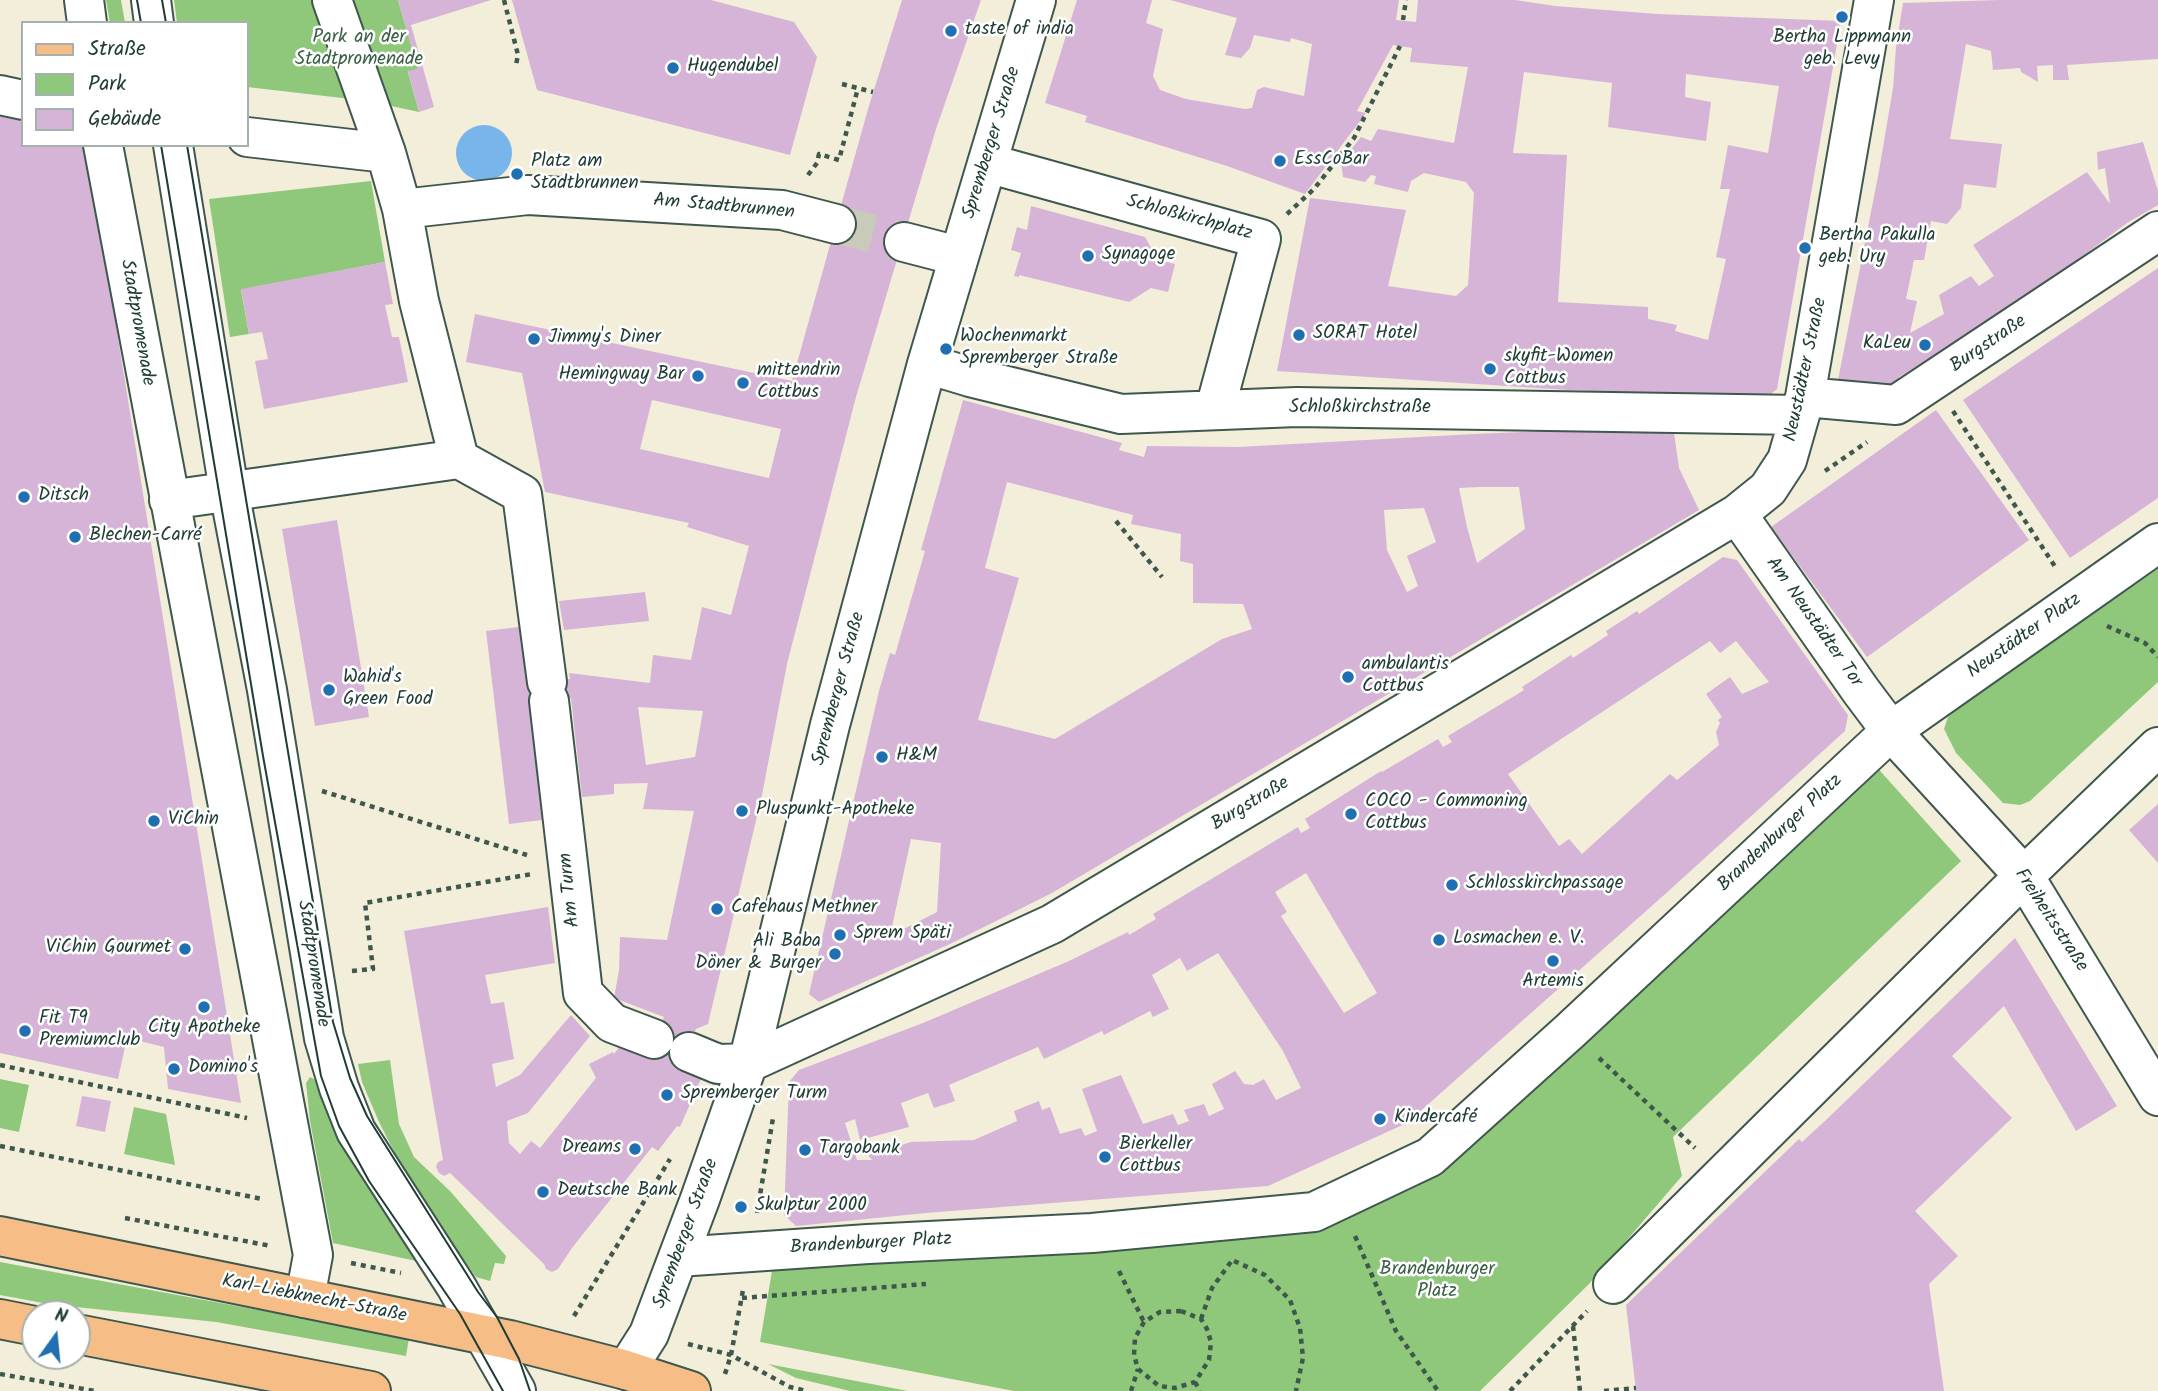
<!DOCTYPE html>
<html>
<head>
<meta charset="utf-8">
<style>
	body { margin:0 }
	#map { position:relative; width:2158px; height:1391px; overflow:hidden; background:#f2eeda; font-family:Kalam,sans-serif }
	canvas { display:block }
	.legend { position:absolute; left:21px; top:21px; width:228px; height:126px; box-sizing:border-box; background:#fff; border:2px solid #a5b1ae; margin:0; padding:9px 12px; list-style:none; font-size:21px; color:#1f3d34 }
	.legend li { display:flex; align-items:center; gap:14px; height:35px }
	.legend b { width:35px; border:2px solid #a5b1ae }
	.north { position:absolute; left:21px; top:1300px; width:70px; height:70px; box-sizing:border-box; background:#fff; border:2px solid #a5b1ae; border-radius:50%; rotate:15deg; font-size:19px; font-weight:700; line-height:28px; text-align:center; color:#1f3d34 }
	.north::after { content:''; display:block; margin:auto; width:24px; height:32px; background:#1f6fb2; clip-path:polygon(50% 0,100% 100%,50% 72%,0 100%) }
</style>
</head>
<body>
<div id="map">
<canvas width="2158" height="1391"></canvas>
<ul class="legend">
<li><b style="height:9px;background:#f6be86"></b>Straße</li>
<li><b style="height:19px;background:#90c87b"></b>Park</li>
<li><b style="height:19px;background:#d6b4d8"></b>Gebäude</li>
</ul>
<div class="north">N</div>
</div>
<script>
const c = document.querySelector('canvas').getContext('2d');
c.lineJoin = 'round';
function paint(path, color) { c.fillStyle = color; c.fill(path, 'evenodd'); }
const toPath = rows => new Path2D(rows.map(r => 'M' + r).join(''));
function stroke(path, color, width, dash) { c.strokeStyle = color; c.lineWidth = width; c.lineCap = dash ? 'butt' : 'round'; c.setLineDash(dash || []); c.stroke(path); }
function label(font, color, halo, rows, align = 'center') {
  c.font = font + ' Kalam,sans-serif'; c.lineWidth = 5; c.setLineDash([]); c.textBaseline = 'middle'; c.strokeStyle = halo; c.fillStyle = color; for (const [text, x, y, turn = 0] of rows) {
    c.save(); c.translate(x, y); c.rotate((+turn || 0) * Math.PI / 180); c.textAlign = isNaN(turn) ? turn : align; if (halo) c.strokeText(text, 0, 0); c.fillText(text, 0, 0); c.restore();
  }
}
paint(toPath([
	[106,0,121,0,125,23,110,23],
	[174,0,398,0,418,69,408,72,419,112,368,101,247,87,247,23,177,23],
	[371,181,385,262,241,290,249,334,230,337,209,199],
	[2158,569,2158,682,2030,801,2020,805,2003,803,1956,753,1944,729,1948,717,1954,710],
	[1873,763,1961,861,1673,1137,1682,1176,1589,1284,1480,1391,1014,1391,760,1342,772,1271,1317,1217,1410,1175],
	[390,1060,399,1124,414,1157,450,1191,506,1256,504,1264,495,1263,490,1281,476,1277,459,1253,403,1169,379,1122,362,1082,358,1064],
	[310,1077,318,1081,335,1129,351,1161,416,1261,333,1243,310,1121,306,1083],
	[0,1079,29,1085,19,1132,0,1128],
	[134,1107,166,1114,175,1165,124,1154],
	[0,1262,409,1338,406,1356,216,1322,48,1304,0,1295],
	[768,1364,908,1391,850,1391,796,1378]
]), '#90c87b');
paint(toPath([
	'456 153a28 28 0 1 1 56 0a28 28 0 1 1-56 0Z'
]), '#77b5ea');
paint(toPath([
	[398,0,491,0,411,25,434,107,419,112,408,71,418,69],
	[512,0,711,0,794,22,817,57,790,155,537,90],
	[902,0,981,0,936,129,856,397,787,664,762,795,708,1024,696,1029,681,1071,701,1079,680,1127,677,1126,658,1151,652,1147,572,1248,558,1269,552,1272,546,1269,544,1264,450,1173,444,1176,439,1173,436,1167,438,1162,443,1160,404,931,548,907,555,963,485,975,491,1004,504,1002,514,1059,492,1064,496,1087,520,1075,571,1015,590,1036,528,1113,507,1121,509,1143,520,1154,531,1141,540,1148,596,1078,589,1064,613,1052,614,1054,620,1046,647,1057,664,1017,614,998,619,970,620,937,667,940,694,811,643,809,648,783,614,784,614,794,582,797,571,698,549,701,550,819,509,824,486,631,526,626,534,683,570,679,569,673,650,683,653,655,691,660,702,607,731,615,749,546,687,527,689,523,545,492,522,373,466,362,475,314,792,381,868,109],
	[652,400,781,429,769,478,640,449],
	[638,707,703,711,695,757,646,765],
	[1077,0,1152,0,1146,23,1163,29,1153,76,1160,90,1186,99,1245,109,1252,108,1257,90,1264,87,1304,96,1312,44,1291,38,1290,42,1254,35,1250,48,1241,58,1225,55,1237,18,1170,0,1399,0,1396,20,1416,22,1418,0,1515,0,1555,6,1657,14,1841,21,1777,389,1766,398,1568,390,1277,371,1310,198,1406,210,1388,286,1456,296,1468,285,1474,193,1466,182,1424,173,1411,181,1408,192,1374,184,1376,176,1371,175,1365,182,1343,177,1341,162,1361,137,1371,141,1378,129,1454,143,1468,67,1410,62,1412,48,1393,45,1357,111,1366,113,1305,194,1227,166,1085,122,1087,116,1045,103],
	[1524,72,1612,83,1608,127,1706,141,1711,102,1685,97,1686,74,1779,86,1768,153,1728,145,1720,189,1730,189,1716,257,1726,259,1708,340,1675,331,1677,325,1648,319,1648,307,1558,302,1567,155,1513,153],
	[2000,0,2158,0,2158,59,2067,65,2069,80,2053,80,2053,65,2037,66,2038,82,2021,72,2020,68,1993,70,1991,51,1966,44,1950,139,2002,144,1996,188,1964,184,1961,208,1947,224,1931,221,1924,260,1914,260,1906,299,1917,301,1910,333,1944,314,1939,295,1971,276,1979,286,1994,276,1973,245,2087,172,2110,204,2105,168,2098,170,2097,152,2143,142,2158,191,2158,205,2127,223,2013,308,1899,377,1895,388,1838,380,1879,171,1893,88,1896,47,1903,3],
	[0,110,23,115,23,145,87,145,241,1103,168,1089,164,1047,127,1038,118,1079,0,1053],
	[1031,206,1145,237,1158,260,1175,264,1168,292,1151,288,1129,302,1019,275,1019,277,1014,276,1021,253,1011,250,1017,227,1027,230],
	[385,262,393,304,385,305,392,337,399,337,408,382,264,409,255,361,268,359,262,332,249,334,241,289],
	[2158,268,2158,498,2070,558,1963,400],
	[963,400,1122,443,1119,450,1144,457,1147,446,1239,447,1474,434,1673,426,1679,468,1699,510,1052,893,950,944,819,1002,809,994,879,691,890,653,895,655,925,551,921,550],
	[1007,482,1133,515,1131,524,1181,534,1180,561,1193,564,1193,603,1243,604,1252,629,1222,639,1055,739,978,720,1019,578,985,568],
	[1479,487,1519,487,1525,529,1477,563,1467,527,1459,488],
	[1424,508,1436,542,1407,556,1418,586,1407,592,1387,550,1384,510],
	[911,839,941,843,937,912,890,936],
	[1936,410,2029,540,1867,657,1771,527],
	[337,520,369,717,315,726,282,529],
	[1723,557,1737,560,1848,715,1845,731,1663,896,1407,1123,1268,1186,926,1213,796,1226,784,1215,789,1082,799,1070,923,1023,1069,961,1128,932,1129,935,1156,919,1153,914,1298,827,1301,833,1310,828,1305,819,1381,771,1382,772,1438,739,1443,747,1452,742,1448,736,1516,695,1524,690,1522,687,1571,655,1573,658,1608,635,1606,631,1637,611,1639,614],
	[1710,641,1720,653,1736,641,1769,682,1742,694,1730,677,1706,694,1722,717,1718,720,1720,723,1716,732,1719,745,1677,780,1670,774,1582,854,1569,839,1559,846,1508,774],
	[1306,873,1377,993,1344,1013,1281,916,1287,912,1275,892],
	[1218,953,1283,1051,1301,1088,1276,1100,1264,1079,1253,1085,1244,1084,1235,1071,1212,1084,1224,1109,1209,1116,1204,1104,1184,1110,1189,1121,1178,1125,1173,1114,1143,1124,1121,1075,1082,1089,1097,1131,1085,1136,1081,1128,1060,1134,1050,1107,1042,1110,1039,1101,1014,1111,1017,1121,974,1140,911,1142,868,1155,872,1160,857,1160,845,1123,855,1119,860,1140,909,1127,901,1103,928,1093,934,1108,955,1101,949,1085,1038,1047,1044,1059,1102,1031,1104,1035,1150,1011,1153,1017,1169,1009,1152,975,1180,958,1187,971],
	[645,592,649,621,564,630,559,601],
	[2158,804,2158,863,2129,830],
	[2015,938,2117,1106,2076,1131,2004,1006,1952,1056,2012,1118,1915,1211,1958,1256,1929,1284,1944,1391,1636,1391,1626,1305,1799,1139,1802,1142,1827,1119],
	[82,1096,111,1101,105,1132,76,1126]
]), '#d6b4d8');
stroke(toPath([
	[836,224,904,242]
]), '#c8cbb9', 38, [38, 19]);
const minor = toPath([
	[84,0,87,23],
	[151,0,154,23],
	[332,0,386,153,402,209,419,301,459,459],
	[0,95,23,100],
	[247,137,386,153],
	[103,145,313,1255,305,1298],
	[173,145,229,491,267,690,324,1038,339,1088,356,1131,456,1286,516,1391],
	[987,163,1261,239,1215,409],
	[402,209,528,195,782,210,836,224],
	[904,242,958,256],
	[927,364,970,377,1121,414,1297,407,1800,415],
	[1805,397,1896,405,2158,231],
	[459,459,522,494,547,682],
	[169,500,459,459],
	[1737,514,1861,691,1891,731,2024,876,2158,1096],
	[549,701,583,993,612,1023,654,1039],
	[689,1052,718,1064,748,1063,1052,924,1737,514,1768,489,1787,460,1805,397,1874,0],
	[678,1257,868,1244,1092,1233,1314,1212,1430,1157,1570,1031,1891,731,2158,543],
	[1613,1284,2024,876,2158,747],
	[626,1370,649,1334,700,1199,748,1063,830,725,927,364,1036,0]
]);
const major = toPath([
	[0,1236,510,1340,626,1370,691,1391],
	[0,1319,35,1326],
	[77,1334,371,1391]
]);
stroke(minor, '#3f584d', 42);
stroke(major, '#3f584d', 42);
stroke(toPath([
	[504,0,518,55,516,65],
	[1403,20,1406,0],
	[842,84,873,92],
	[808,175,817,163,819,154,839,160,858,88],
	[1287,214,1314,189,1354,138,1400,46],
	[1953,411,2056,568],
	[1825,471,1867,442],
	[1116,521,1162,577],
	[2107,626,2145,643,2158,657],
	[322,791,527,855],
	[352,971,373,969,365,903,532,874],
	[1599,1058,1695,1148],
	[0,1065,247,1118],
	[0,1146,262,1199],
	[757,1213,773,1118],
	[125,1218,271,1246],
	[1355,1236,1396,1331,1438,1391],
	[1234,1261,1265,1275,1290,1300,1300,1328,1303,1358,1296,1391],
	[351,1263,401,1273],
	[1119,1271,1144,1322],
	[742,1298,926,1284],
	[1181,1311,1201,1319,1207,1329,1211,1342,1209,1360,1195,1382,1175,1388,1159,1386,1138,1369,1134,1355,1135,1338,1144,1322,1160,1312,1181,1311],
	[574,1316,670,1159],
	[1201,1319,1212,1288,1233,1259],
	[1573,1326,1580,1391],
	[688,1344,731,1355,790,1387,807,1391],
	[0,1374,95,1391],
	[725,1374,731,1355,743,1290],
	[1195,1382,1200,1391],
	[1131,1391,1138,1369],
	[1510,1391,1587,1311],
	[1604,1391,1636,1388]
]), '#3f584d', 4.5, [5, 5]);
stroke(minor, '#fff', 38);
stroke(major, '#f6be86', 38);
stroke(toPath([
	[137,0,141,23],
	[162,0,166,23],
	[161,145,263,756,321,1076,339,1126,369,1181,460,1314,503,1391],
	[187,145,333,1022,350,1078,367,1116,478,1292,497,1317,519,1359,530,1391]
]), '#1f3d34', 2);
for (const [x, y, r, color] of [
	[1842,17,7,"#1f6fb2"],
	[951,31,7,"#1f6fb2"],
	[673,68,7,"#1f6fb2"],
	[1280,161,7,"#1f6fb2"],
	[517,174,7,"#1f6fb2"],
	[1805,248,7,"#1f6fb2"],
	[1088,256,7,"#1f6fb2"],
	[1299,335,7,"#1f6fb2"],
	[534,339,7,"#1f6fb2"],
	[1925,345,7,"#1f6fb2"],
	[946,349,7,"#1f6fb2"],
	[1490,369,7,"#1f6fb2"],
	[698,376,7,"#1f6fb2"],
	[743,383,7,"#1f6fb2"],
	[24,497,7,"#1f6fb2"],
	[75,537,7,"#1f6fb2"],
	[1348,677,7,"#1f6fb2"],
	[329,690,7,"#1f6fb2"],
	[882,757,7,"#1f6fb2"],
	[742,811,7,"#1f6fb2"],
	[1351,814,7,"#1f6fb2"],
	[154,821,7,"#1f6fb2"],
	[1452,885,7,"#1f6fb2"],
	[717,909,7,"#1f6fb2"],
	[840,935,7,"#1f6fb2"],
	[1439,940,7,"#1f6fb2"],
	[185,949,7,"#1f6fb2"],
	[835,954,7,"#1f6fb2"],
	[1553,961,7,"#1f6fb2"],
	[204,1007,7,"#1f6fb2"],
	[25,1031,7,"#1f6fb2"],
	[174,1069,7,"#1f6fb2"],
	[667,1095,7,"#1f6fb2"],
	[1380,1119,7,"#1f6fb2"],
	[635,1149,7,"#1f6fb2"],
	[805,1150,7,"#1f6fb2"],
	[1105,1157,7,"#1f6fb2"],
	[543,1192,7,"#1f6fb2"],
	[741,1207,7,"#1f6fb2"]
]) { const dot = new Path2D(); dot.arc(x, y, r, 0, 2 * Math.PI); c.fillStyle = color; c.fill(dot); stroke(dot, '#fff', 2.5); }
label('19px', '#1f3d34', '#fff', [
	["taste of india",965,31],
	["Bertha Lippmann",1842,39,"center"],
	["geb. Levy",1842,61,"center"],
	["Hugendubel",687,68],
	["EssCoBar",1294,161],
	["Platz am",531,163],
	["Stadtbrunnen",531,185],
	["Bertha Pakulla",1819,237],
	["geb. Ury",1819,259],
	["Synagoge",1102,256],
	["SORAT Hotel",1313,335],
	["Wochenmarkt",960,338],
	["Spremberger Straße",960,360],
	["Jimmy's Diner",548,339],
	["KaLeu",1911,345,"right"],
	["skyfit-Women",1504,358],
	["Cottbus",1504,380],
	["mittendrin",757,372],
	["Cottbus",757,394],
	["Hemingway Bar",684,376,"right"],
	["Ditsch",38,497],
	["Blechen-Carré",89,537],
	["ambulantis",1362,666],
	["Cottbus",1362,688],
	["Wahid's",343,679],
	["Green Food",343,701],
	["H&M",896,757],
	["COCO - Commoning",1365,803],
	["Cottbus",1365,825],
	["Pluspunkt-Apotheke",756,811],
	["ViChin",168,821],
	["Schlosskirchpassage",1466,885],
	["Cafehaus Methner",731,909],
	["Sprem Späti",854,935],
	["Losmachen e. V.",1453,940],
	["Ali Baba",821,943,"right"],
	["Döner & Burger",821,965,"right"],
	["ViChin Gourmet",171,949,"right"],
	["Artemis",1553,983,"center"],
	["Fit T9",39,1020],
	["Premiumclub",39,1042],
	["City Apotheke",204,1029,"center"],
	["Domino's",188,1069],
	["Spremberger Turm",681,1095],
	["Kindercafé",1394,1119],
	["Bierkeller",1119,1146],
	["Cottbus",1119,1168],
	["Dreams",621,1149,"right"],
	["Targobank",819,1150],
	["Deutsche Bank",557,1192],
	["Skulptur 2000",755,1207]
], 'left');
label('19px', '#3b6046', '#fff', [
	["Park an der",359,39],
	["Stadtpromenade",359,61],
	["Brandenburger",1437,1271],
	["Platz",1437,1293]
]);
label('19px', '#1f3d34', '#fff', [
	["Spremberger Straße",993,143,-73],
	["Am Stadtbrunnen",724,208,5],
	["Schloßkirchplatz",1189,219,15],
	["Stadtpromenade",136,323,80],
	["Burgstraße",1989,345,-34],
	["Neustädter Straße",1807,370,-78],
	["Schloßkirchstraße",1360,409],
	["Am Neustädter Tor",1813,623,55],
	["Neustädter Platz",2025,637,-35],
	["Spremberger Straße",840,689,-75],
	["Burgstraße",1251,805,-31],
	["Brandenburger Platz",1781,834,-43],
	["Am Turm",571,890,-96],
	["Freiheitsstraße",2050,921,57],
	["Stadtpromenade",312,964,81],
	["Spremberger Straße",687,1234,-70],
	["Brandenburger Platz",871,1245,-3],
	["Karl-Liebknecht-Straße",314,1300,11]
]);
</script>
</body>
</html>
